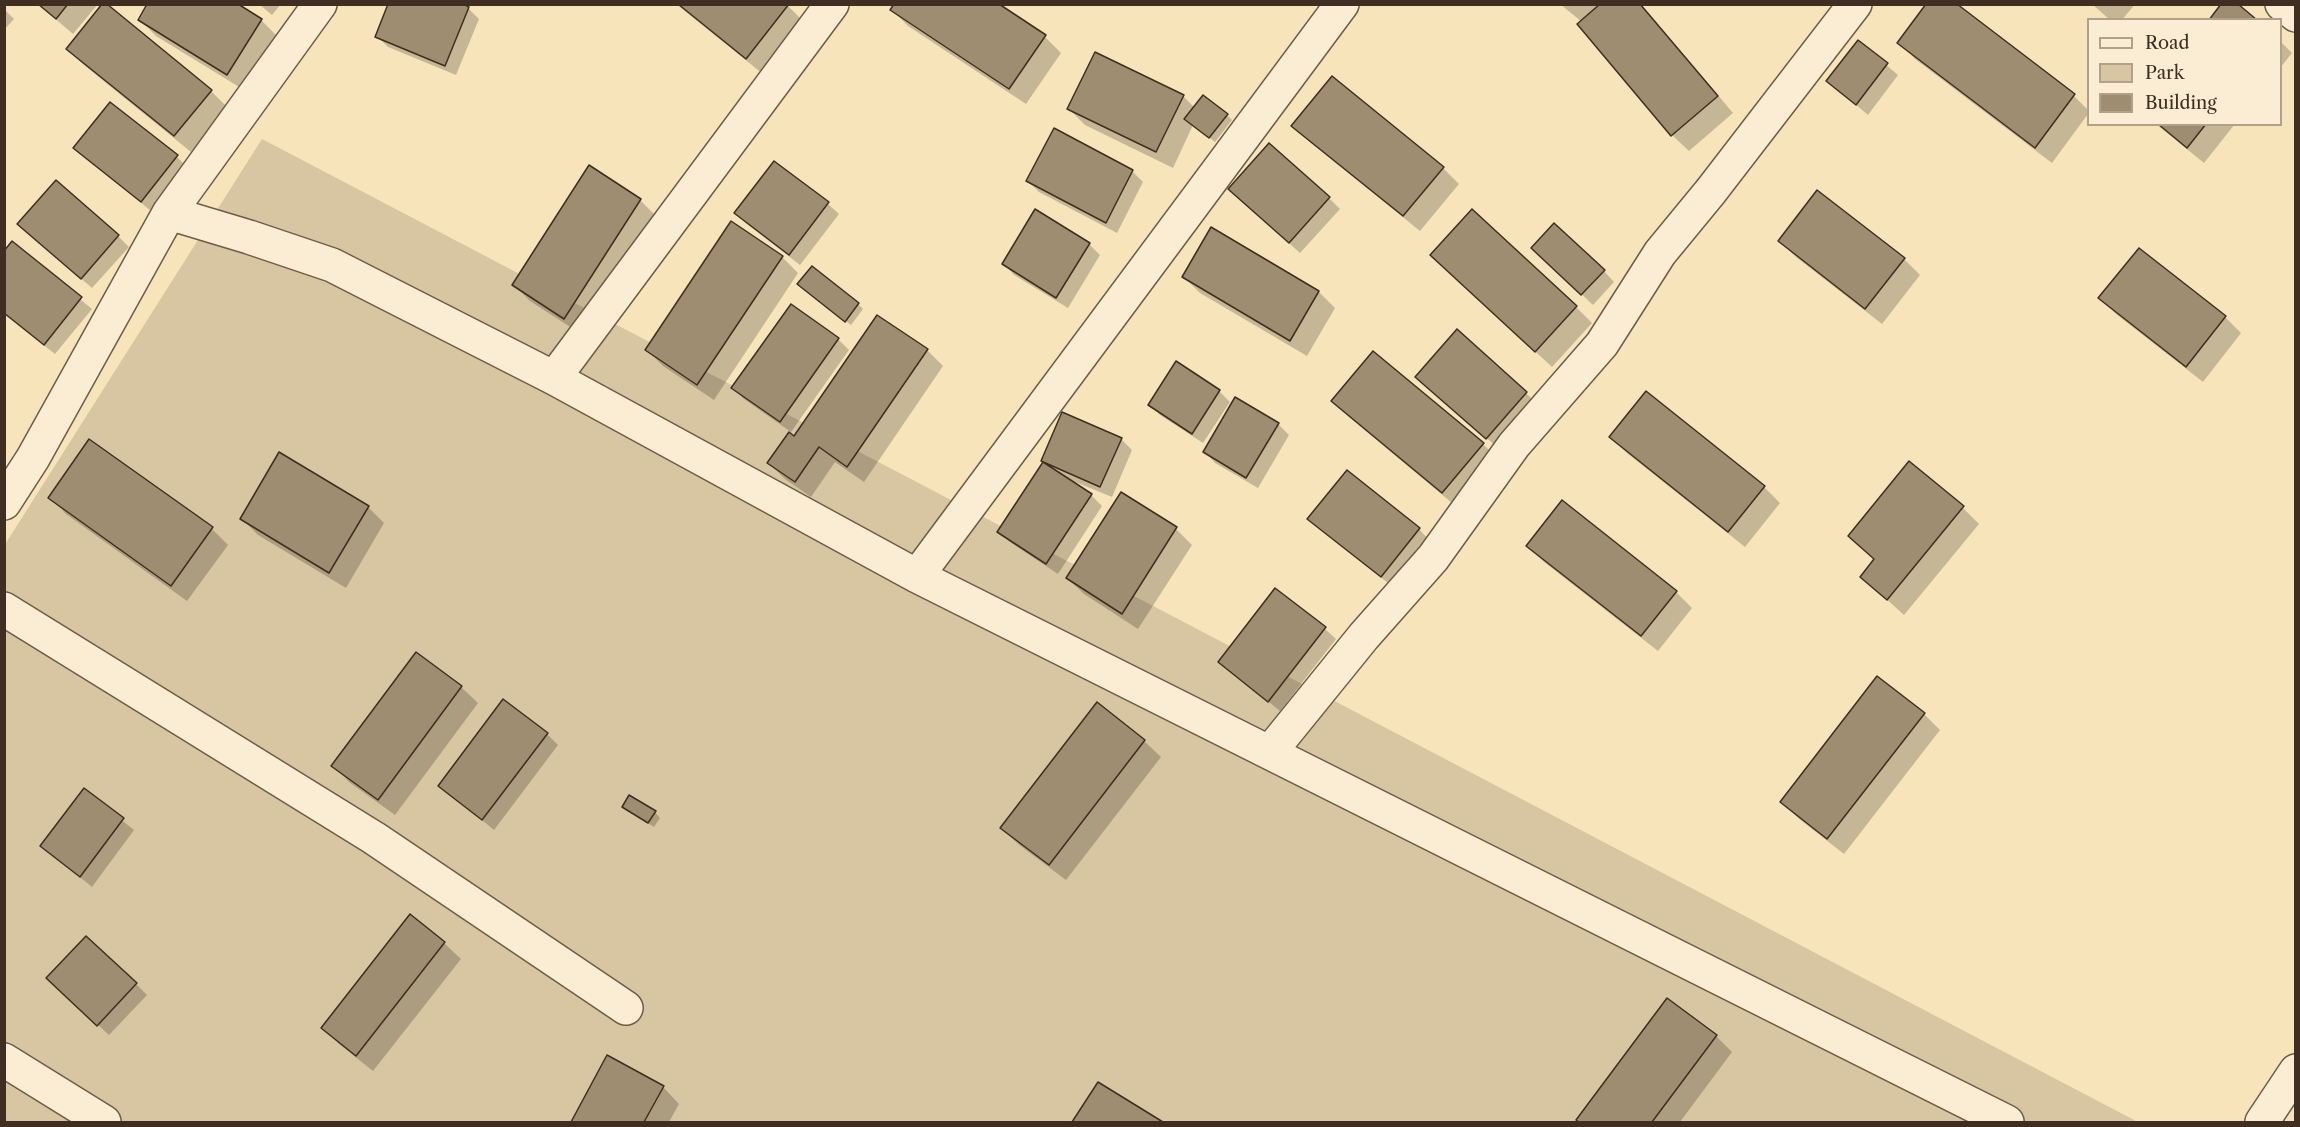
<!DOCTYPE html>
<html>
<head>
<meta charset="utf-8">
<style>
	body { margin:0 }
	#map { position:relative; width:2300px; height:1127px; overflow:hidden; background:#f7e4bb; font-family:"Libre Caslon Text",serif }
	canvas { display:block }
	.frame { position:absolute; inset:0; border:6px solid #3f2e21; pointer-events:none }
	.legend { position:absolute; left:2087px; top:18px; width:195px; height:108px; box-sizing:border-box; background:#faedd3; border:2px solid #afa18c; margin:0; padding:8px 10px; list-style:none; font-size:18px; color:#3f2e21 }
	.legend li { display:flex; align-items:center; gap:12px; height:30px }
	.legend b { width:30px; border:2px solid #afa18c }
</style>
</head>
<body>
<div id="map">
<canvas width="2300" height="1127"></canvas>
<div class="frame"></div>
<ul class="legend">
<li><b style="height:8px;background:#faedd3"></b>Road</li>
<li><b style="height:16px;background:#d8c5a1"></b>Park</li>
<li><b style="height:16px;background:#9f8d71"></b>Building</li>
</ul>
</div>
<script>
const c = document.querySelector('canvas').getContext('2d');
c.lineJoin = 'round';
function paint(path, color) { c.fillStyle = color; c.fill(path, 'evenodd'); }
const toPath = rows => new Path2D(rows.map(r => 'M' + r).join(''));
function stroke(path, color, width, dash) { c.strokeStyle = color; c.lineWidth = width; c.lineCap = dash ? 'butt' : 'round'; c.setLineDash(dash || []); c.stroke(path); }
paint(toPath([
	[262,139,2136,1121,5,1122,4,546]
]), '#d8c5a1');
paint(toPath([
	[38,4,98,4,73,34],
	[259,4,281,4,272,15],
	[676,4,786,4,804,22,763,74],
	[1560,4,1641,4,1733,113,1689,151,1672,135,1579,24,1582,22],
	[1955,4,2074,96,2088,110,2088,114,2052,163,1915,59,1899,42],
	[2092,4,2135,4,2122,20,2110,20],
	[468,8,479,19,456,75,388,47,377,36],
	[4,9,14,19,4,30],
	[892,10,1045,37,1061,53,1026,104,908,26],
	[140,20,261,20,277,36,244,90,156,36],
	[2280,41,2292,53,2280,68],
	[1859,42,1898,75,1868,115,1828,81],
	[68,49,211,91,227,107,191,152,84,65],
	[1183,96,1195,108,1227,115,1232,120,1215,142,1193,125,1173,168,1085,125,1069,109],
	[2156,124,2235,124,2204,163],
	[1293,126,1443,168,1459,184,1420,231,1310,142],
	[75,148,177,157,187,167,152,212],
	[774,163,828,204,839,214,800,265,747,224,736,213],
	[1132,171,1143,182,1117,233,1039,192,1028,181],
	[1329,198,1340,209,1300,253,1241,200],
	[640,200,656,216,581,334,530,301,514,285],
	[1212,229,1319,292,1335,308,1307,356,1200,293,1184,277],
	[30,235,118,236,129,247,92,288],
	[1780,241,1904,259,1920,275,1882,324,1796,257],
	[12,243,92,309,55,354,4,314,4,253],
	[1089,244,1100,255,1068,308,1014,275,1004,264],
	[782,257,798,273,714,400,663,366,647,350],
	[1544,259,1604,271,1614,282,1593,305],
	[1448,271,1576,307,1592,323,1552,367],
	[805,289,858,304,863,309,851,325],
	[2100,298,2225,317,2241,333,2203,382,2116,314],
	[792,306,838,339,849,350,791,432,744,399,733,388],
	[927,350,943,366,864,482,835,462,811,497,785,479,769,463,795,438],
	[1428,387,1526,393,1537,404,1498,448],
	[1219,391,1230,402,1203,443,1160,415,1150,404],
	[1333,401,1483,444,1499,460,1458,508,1349,417],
	[1278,424,1289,435,1258,488,1215,463,1205,452],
	[1611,437,1764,487,1780,503,1745,547,1627,453],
	[1121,439,1132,450,1112,497,1068,479,1091,495,1102,506,1058,574,1010,542,999,531,1045,462],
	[1910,463,1963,508,1979,524,1904,615,1862,577,1875,560,1850,536],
	[50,497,212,529,228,545,187,601,66,514],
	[368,507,384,523,346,588,258,535,242,519],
	[1176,529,1192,545,1138,629,1084,594,1067,578],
	[1320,529,1419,529,1429,540,1393,587],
	[1528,546,1676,592,1692,608,1658,651,1544,562],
	[1325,629,1336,639,1280,711,1220,662],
	[417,654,461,687,478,703,395,815,349,782,333,765],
	[1924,714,1940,730,1844,854,1798,818,1782,802],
	[547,734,558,745,494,830,440,785],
	[1144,741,1161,757,1066,880,1018,844,1002,828],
	[84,790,134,830,92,887,42,846],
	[623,807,655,812,660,818,654,827],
	[410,916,444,943,461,959,373,1071,339,1044,323,1028],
	[136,984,147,995,109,1035,59,989],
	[1716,1036,1732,1052,1680,1122,1580,1122,1578,1120],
	[607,1057,663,1087,679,1104,669,1122,572,1122],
	[1098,1084,1160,1122,1074,1122]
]), '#0003');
const building = toPath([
	[38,4,68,4,56,19,38,4],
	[102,4,107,4,212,90,174,136,66,49,102,4],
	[147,4,238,4,262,19,227,75,138,20,147,4],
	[388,4,463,4,469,7,445,66,375,37,388,4],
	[678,4,789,4,746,59,678,4],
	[894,4,999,4,1046,35,1009,89,890,10,894,4],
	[1600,4,1640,4,1718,96,1671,136,1577,24,1600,4],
	[1926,4,1957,4,2075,94,2035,148,1897,43,1926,4],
	[2221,4,2238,4,2257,20,2209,20,2221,4],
	[1858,40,1888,63,1856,105,1826,81,1858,40],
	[1095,52,1184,95,1156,152,1067,109,1095,52],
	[1332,76,1444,167,1403,216,1291,126,1332,76],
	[1203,95,1228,114,1209,138,1184,119,1203,95],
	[110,102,178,155,141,202,73,148,110,102],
	[2158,124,2206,124,2187,148,2158,124],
	[1054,128,1133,170,1106,223,1026,181,1054,128],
	[1269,143,1330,197,1289,243,1228,189,1269,143],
	[774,161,829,202,789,255,734,213,774,161],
	[589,165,641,199,564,319,512,285,589,165],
	[56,180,119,235,81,279,17,224,56,180],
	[1817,190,1905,258,1865,309,1778,241,1817,190],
	[1035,209,1090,243,1056,298,1002,264,1035,209],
	[1472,209,1577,306,1535,352,1430,255,1472,209],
	[731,221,783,256,697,385,645,350,731,221],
	[1554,223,1605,270,1581,295,1531,248,1554,223],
	[1211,227,1319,291,1290,341,1182,277,1211,227],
	[12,241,82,297,44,345,4,313,4,251,12,241],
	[2139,248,2226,316,2186,367,2098,298,2139,248],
	[812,266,859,303,845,322,797,284,812,266],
	[791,304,839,338,780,422,731,388,791,304],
	[877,315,928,349,847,467,819,447,795,482,767,463,789,432,794,436,877,315],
	[1457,329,1527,392,1486,439,1415,377,1457,329],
	[1373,351,1484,443,1442,493,1331,401,1373,351],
	[1176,361,1220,390,1192,434,1148,405,1176,361],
	[1646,391,1765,486,1728,532,1609,437,1646,391],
	[1235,397,1279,423,1246,478,1203,452,1235,397],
	[1062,412,1122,438,1100,487,1041,461,1062,412],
	[89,439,213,527,171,586,48,498,89,439],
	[279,452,369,506,329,573,240,519,279,452],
	[1909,461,1964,506,1887,600,1860,577,1874,559,1848,536,1909,461],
	[1043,462,1092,494,1046,564,997,532,1043,462],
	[1347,470,1420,528,1381,577,1307,519,1347,470],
	[1121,492,1177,527,1122,614,1066,578,1121,492],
	[1562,500,1677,591,1641,636,1526,546,1562,500],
	[1275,588,1326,627,1268,702,1218,662,1275,588],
	[416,652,462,686,378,800,331,766,416,652],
	[1877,676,1925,713,1827,839,1780,802,1877,676],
	[503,699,548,733,482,820,438,786,503,699],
	[1097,702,1145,740,1049,865,1000,828,1097,702],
	[84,788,124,818,80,877,40,846,84,788],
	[629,795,656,811,648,823,622,807,629,795],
	[410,914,445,942,356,1056,321,1028,410,914],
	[86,936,137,983,97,1026,46,978,86,936],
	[1667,998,1717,1035,1652,1122,1579,1122,1576,1120,1667,998],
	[607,1055,664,1086,644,1122,571,1122,607,1055],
	[1098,1082,1163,1122,1072,1122,1098,1082]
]);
paint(building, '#9f8d71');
stroke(building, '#3f2e21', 1.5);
const minor = toPath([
	[2282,4,2296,15],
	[169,213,320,4],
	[554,378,832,4],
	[4,503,33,458,169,213,249,237,332,265,554,378,917,576,2007,1122],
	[917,576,1342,4],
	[4,609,374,838,626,1008],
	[1270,752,1364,636,1433,558,1514,445,1602,344,1660,253,1711,191,1855,4],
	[4,1060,104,1122],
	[2262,1122,2296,1071]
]);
stroke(minor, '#6d5c48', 36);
stroke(minor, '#faedd3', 33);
</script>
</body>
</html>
